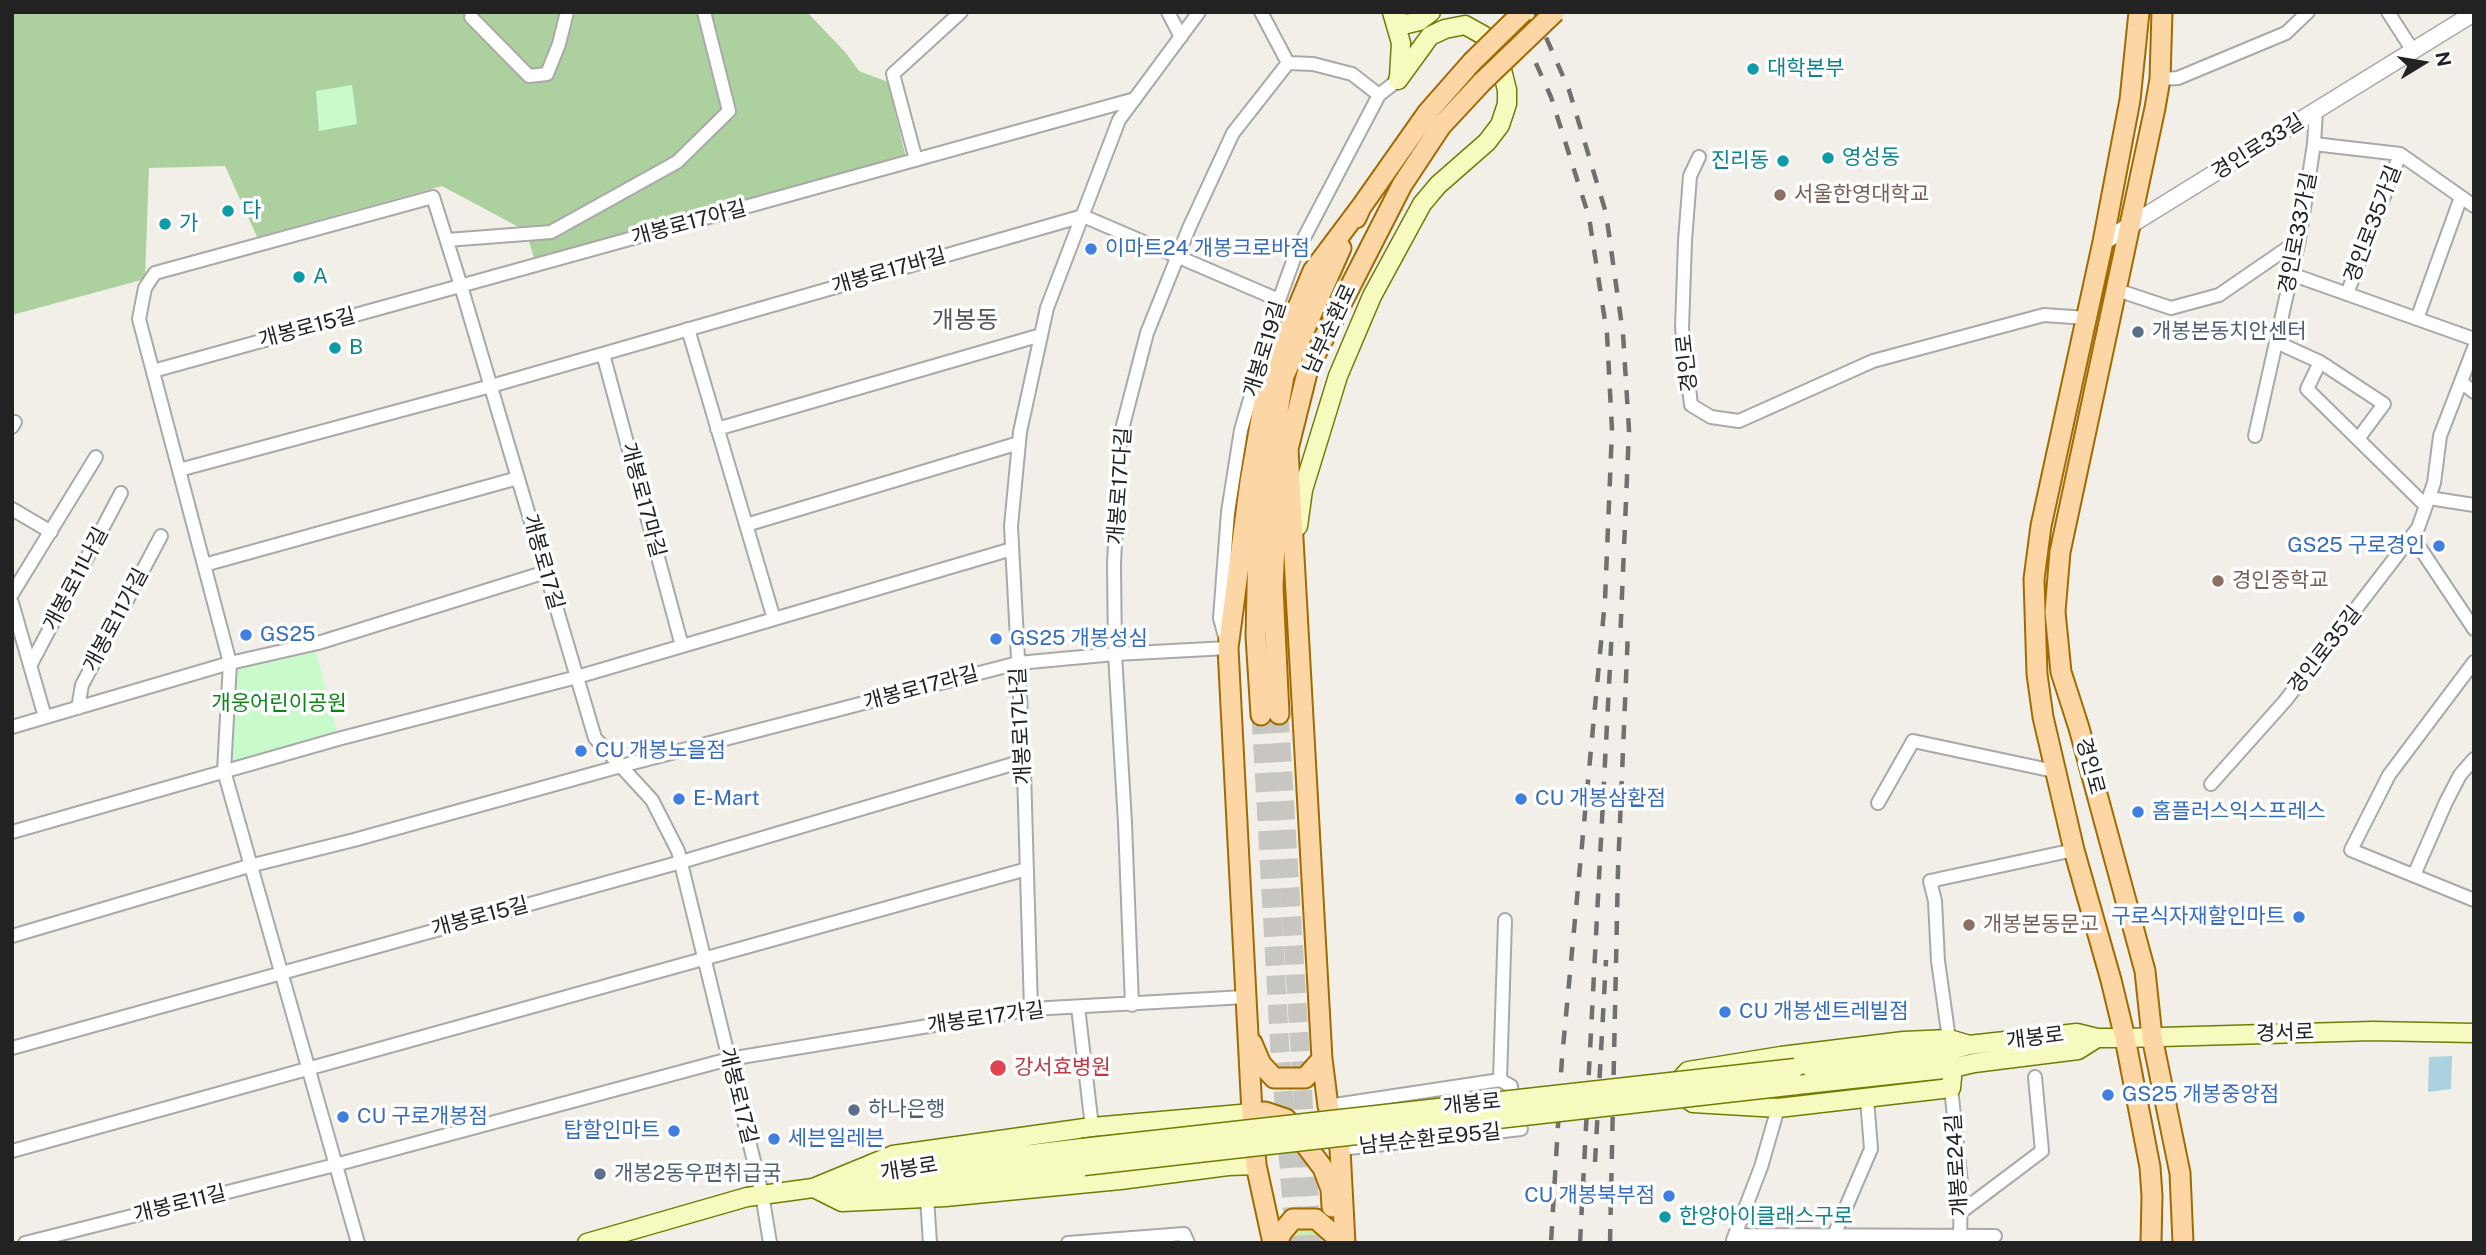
<!DOCTYPE html>
<html>
<head>
<meta charset="utf-8">
<style>
	body { margin:0 }
	#map { position:relative; width:2486px; height:1255px; overflow:hidden; background:#f2efe9; font-family:"Public Sans",sans-serif }
	canvas { display:block }
	.frame { position:absolute; inset:0; border:14px solid #222; pointer-events:none }
	.north { position:absolute; left:2388px; top:28px; width:70px; height:70px; -webkit-text-stroke:5px #fff; paint-order:stroke; rotate:79deg; font-size:19px; font-weight:700; line-height:28px; text-align:center; color:#222 }
	.north::after { content:''; display:block; margin:auto; width:24px; height:32px; background:#222; clip-path:polygon(50% 0,100% 100%,50% 72%,0 100%) }
</style>
</head>
<body>
<div id="map">
<canvas width="2486" height="1255"></canvas>
<div class="frame"></div>
<div class="north">N</div>
</div>
<script>
const c = document.querySelector('canvas').getContext('2d');
c.lineJoin = 'round';
function paint(path, color) { c.fillStyle = color; c.fill(path, 'evenodd'); }
const toPath = rows => new Path2D(rows.map(r => 'M' + r).join(''));
function stroke(path, color, width, dash) { c.strokeStyle = color; c.lineWidth = width; c.lineCap = dash ? 'butt' : 'round'; c.setLineDash(dash || []); c.stroke(path); }
function label(font, color, halo, rows, align = 'center') {
  c.font = font + ' "Public Sans","Noto Sans KR",sans-serif'; c.lineWidth = 7; c.setLineDash([]); c.textBaseline = 'middle'; c.strokeStyle = halo; c.fillStyle = color; for (const [text, x, y, turn = 0] of rows) {
    c.save(); c.translate(x, y); c.rotate((+turn || 0) * Math.PI / 180); c.textAlign = isNaN(turn) ? turn : align; if (halo) c.strokeText(text, 0, 0); c.fillText(text, 0, 0); c.restore();
  }
}
paint(toPath([
	[1300,1226,1313,1228,1317,1234,1318,1243,1292,1243,1295,1230]
]), '#cdebb0');
paint(toPath([
	[12,12,807,12,846,53,859,71,888,82,907,162,536,265,526,231,442,186,257,237,225,166,149,168,145,279,12,315]
]), '#add19e');
paint(toPath([
	[352,85,357,124,319,131,316,91],
	[315,648,338,735,228,767,236,665]
]), '#c8facc');
paint(toPath([
	[2452,1056,2451,1089,2428,1092,2429,1057]
]), '#aad3df');
stroke(toPath([
	[1279,714,1312,1243],
	[1261,715,1280,1051,1295,1243]
]), '#c8c6c1', 19, [19, 10]);
const minor = toPath([
	[1168,12,1181,37],
	[1261,12,1288,63],
	[2388,12,2413,51],
	[471,17,529,76,547,74,559,44,567,12],
	[2160,79,2178,78,2286,33,2308,12],
	[2314,144,2400,154,2474,206],
	[1699,157,1690,176,1685,241,1682,328,1691,405,1711,417,1739,421,1873,361,2044,315,2087,318],
	[916,160,893,74,961,12],
	[447,240,551,232,677,162,729,111,704,12],
	[2291,274,2474,339],
	[2117,290,2171,308,2219,295,2299,240],
	[2347,294,2400,154],
	[2417,319,2461,197],
	[688,329,774,619],
	[2276,342,2320,362,2384,404,2358,439],
	[603,354,682,646],
	[2320,362,2307,389,2426,506],
	[153,371,1135,99],
	[2461,382,2474,392],
	[12,427,15,422],
	[717,429,1041,335],
	[2255,436,2299,240,2314,144,2316,111],
	[179,470,491,386,1083,216,1279,300],
	[2429,498,2474,505],
	[12,509,51,532],
	[746,525,1019,443],
	[2412,536,2474,629],
	[204,565,518,478],
	[12,594,96,457],
	[12,603,45,717],
	[2474,662,2389,775,2351,850,2474,900],
	[30,666,121,493],
	[78,708,82,685,161,536],
	[12,727,230,663,318,643,546,572],
	[2211,784,2285,701,2418,528,2434,483,2440,436,2474,348],
	[1878,803,1913,741,2054,771],
	[12,832,338,739,577,677,1012,549],
	[2414,875,2446,802,2460,775,2474,759],
	[12,936,249,866,354,840,621,766,1018,663,1115,654,1228,648,1220,618,1228,512,1241,430,1279,300,1296,253,1379,95,1398,80],
	[1132,1005,1125,823,1115,654,1114,564,1120,437,1147,333,1189,228,1233,133,1288,63,1313,64,1352,74,1379,95],
	[1078,1007,1092,1127],
	[1031,1009,1024,772,1011,526,1020,432,1047,308,1119,120,1199,12],
	[1949,1039,1938,961,1935,901,1930,881,2074,850],
	[12,1048,681,862,1023,761],
	[1500,1080,1505,920],
	[1951,1088,1961,1183,1960,1241],
	[1328,1106,1500,1080,1511,1086,1514,1116,1505,1131],
	[1340,1149,1521,1129],
	[12,1151,1027,869],
	[927,1198,930,1243],
	[1961,1212,2042,1151,2035,1077],
	[1736,1235,1995,1236],
	[1834,1235,1871,1149,1867,1099],
	[1733,1240,1761,1167,1778,1108],
	[25,1243,335,1165,729,1059,1031,1009,1245,997],
	[358,1243,224,771,230,663,139,319,145,288,155,273,433,197,461,286,595,738,652,800,678,851,762,1194,770,1243],
	[1068,1243,1184,1234,1188,1243]
]);
const tertiary = toPath([
	[2103,242,2474,13]
]);
const secondary = toPath([
	[1392,12,1401,43,1399,77],
	[1396,21,1407,24,1419,21,1431,12],
	[1298,526,1303,490,1338,376,1372,296,1422,204,1438,185,1487,142,1500,125,1507,104,1507,90,1499,58,1483,35,1465,25,1445,29,1430,36,1398,80],
	[1795,1068,1944,1052,1969,1045,2077,1033,2097,1038,2125,1038,2373,1031,2474,1033],
	[1953,1068,1951,1088,1778,1108,1693,1103,1681,1094,1680,1080,1688,1071,1781,1056,1904,1041,1949,1039,1966,1044],
	[1806,1084,1953,1068,1974,1063,2078,1050,2097,1038],
	[860,1178,897,1170,1082,1148],
	[825,1187,928,1183,1084,1166],
	[816,1189,842,1202,945,1197,1120,1180,1228,1166,1256,1165],
	[587,1243,747,1197,813,1188,893,1155,1092,1127,1252,1113]
]);
const primary = toPath([
	[2139,12,2130,100,2103,242,2041,526,2034,579,2037,674,2043,717,2074,850,2111,980,2125,1038,2150,1167,2152,1196,2151,1243],
	[2162,12,2160,79,2155,108,2060,552,2055,612,2061,672,2079,728,2145,971,2152,1037,2180,1173,2183,1243],
	[1356,218,1361,207,1428,112,1472,62],
	[1288,449,1322,1059,1328,1106,1340,1149,1345,1243],
	[1279,714,1273,587,1275,543,1288,449,1308,369,1402,185,1441,126,1482,82],
	[1261,715,1256,636,1258,544,1266,480,1284,376,1341,248],
	[1252,1043,1261,1064,1274,1078,1305,1078,1322,1059],
	[1252,1113,1265,1112,1286,1119,1323,1168,1331,1189,1332,1207],
	[1273,1243,1256,1165,1252,1113,1228,648,1250,482,1264,402,1282,346,1313,271,1361,207],
	[1277,1243,1282,1232,1293,1219,1316,1219,1333,1234]
]);
stroke(minor, '#a9a9a9', 16);
stroke(tertiary, '#a9a9a9', 19);
stroke(secondary, '#707d05', 21);
stroke(primary, '#a06b00', 23);
stroke(minor, '#fff', 12);
stroke(tertiary, '#fff', 16);
stroke(secondary, '#f7fabf', 18);
stroke(primary, '#fcd6a4', 19);
stroke(toPath([
	[1513,12,1551,97,1589,217,1607,334,1612,430,1605,600,1562,1058,1551,1243],
	[1535,12,1569,90,1606,213,1623,334,1629,430,1620,642],
	[1595,1162,1606,960],
	[1580,1243,1612,628],
	[1610,1243,1618,870,1628,631]
]), '#707070', 4.5, [14, 14]);
const secondaryBridge = toPath([
	[1082,1148,1795,1068],
	[1084,1166,1806,1084]
]);
const primaryBridge = toPath([
	[1472,62,1523,12],
	[1482,82,1555,12]
]);
stroke(secondaryBridge, '#707d05', 21, []);
stroke(primaryBridge, '#a06b00', 23, []);
stroke(secondaryBridge, '#f7fabf', 18);
stroke(primaryBridge, '#fcd6a4', 19);
for (const [x, y, r, color] of [
	[1753,69,7,"#0f9aa8"],
	[1828,158,7,"#0f9aa8"],
	[1783,161,7,"#0f9aa8"],
	[1780,195,7,"#8d6e63"],
	[228,211,7,"#0f9aa8"],
	[165,224,7,"#0f9aa8"],
	[1091,249,7,"#3f7fe0"],
	[299,277,7,"#0f9aa8"],
	[2138,332,7,"#5c6f8a"],
	[335,348,7,"#0f9aa8"],
	[2439,546,7,"#3f7fe0"],
	[2218,581,7,"#8d6e63"],
	[246,635,7,"#3f7fe0"],
	[996,639,7,"#3f7fe0"],
	[581,751,7,"#3f7fe0"],
	[679,799,7,"#3f7fe0"],
	[1521,799,7,"#3f7fe0"],
	[2138,812,7,"#3f7fe0"],
	[2299,917,7,"#3f7fe0"],
	[1969,925,7,"#8d6e63"],
	[1725,1012,7,"#3f7fe0"],
	[998,1068,9,"#e0444e"],
	[2108,1095,7,"#3f7fe0"],
	[854,1110,7,"#5c6f8a"],
	[343,1117,7,"#3f7fe0"],
	[674,1131,7,"#3f7fe0"],
	[774,1139,7,"#3f7fe0"],
	[600,1174,7,"#5c6f8a"],
	[1669,1196,7,"#3f7fe0"],
	[1665,1217,7,"#0f9aa8"]
]) { const dot = new Path2D(); dot.arc(x, y, r, 0, 2 * Math.PI); c.fillStyle = color; c.fill(dot); stroke(dot, '#fff', 2.5); }
label('21px', '#0d838f', '#fff', [
	["대학본부",1767,69],
	["영성동",1842,158],
	["진리동",1769,161,"right"],
	["다",242,211],
	["가",179,224],
	["A",313,277],
	["B",349,348],
	["한양아이클래스구로",1679,1217]
], 'left');
label('21px', '#222', '#fff', [
	["경인로33길",2258,147,-32],
	["개봉로17아길",689,223,-15],
	["경인로35가길",2373,224,-69],
	["경인로33가길",2298,233,-79],
	["개봉로17바길",889,271,-16],
	["개봉로15길",307,328,-15],
	["남부순환로",1330,329,-65],
	["개봉로19길",1265,349,-73],
	["경인로",1687,363,-96],
	["개봉로17다길",1120,486,-86],
	["개봉로17마길",643,500,75],
	["개봉로17길",543,562,74],
	["개봉로11나길",76,579,-62],
	["개봉로11가길",116,620,-62],
	["경인로35길",2325,650,-52],
	["개봉로17라길",921,688,-15],
	["개봉로17나길",1021,726,-93],
	["경인로",2090,766,75],
	["개봉로15길",480,917,-15],
	["개봉로17가길",986,1018,-8],
	["경서로",2285,1033,-2],
	["개봉로",2035,1038,-7],
	["개봉로17길",738,1096,76],
	["개봉로",1472,1104,-6],
	["남부순환로95길",1430,1139,-6],
	["개봉로24길",1957,1165,-94],
	["개봉로",909,1169,-9],
	["개봉로11길",180,1204,-14]
]);
label('21px', '#785e54', '#fff', [
	["서울한영대학교",1794,195],
	["경인중학교",2232,581],
	["개봉본동문고",1983,925]
], 'left');
label('21px', '#366cbe', '#fff', [
	["이마트24 개봉크로바점",1105,249],
	["GS25 구로경인",2425,546,"right"],
	["GS25",260,635],
	["GS25 개봉성심",1010,639],
	["CU 개봉노을점",595,751],
	["E-Mart",693,799],
	["CU 개봉삼환점",1535,799],
	["홈플러스익스프레스",2152,812],
	["구로식자재할인마트",2285,917,"right"],
	["CU 개봉센트레빌점",1739,1012],
	["GS25 개봉중앙점",2122,1095],
	["CU 구로개봉점",357,1117],
	["탑할인마트",660,1131,"right"],
	["세븐일레븐",788,1139],
	["CU 개봉북부점",1655,1196,"right"]
], 'left');
label('21px', '#4e5e75', '#fff', [
	["개봉본동치안센터",2152,332],
	["하나은행",868,1110],
	["개봉2동우편취급국",614,1174]
], 'left');
label('21px', '#0c8416', '#fff', [
	["개웅어린이공원",279,704]
]);
label('21px', '#be3a42', '#fff', [
	["강서효병원",1014,1068]
], 'left');
label('24px', '#555', '#fff', [
	["개봉동",965,321]
]);
</script>
</body>
</html>
